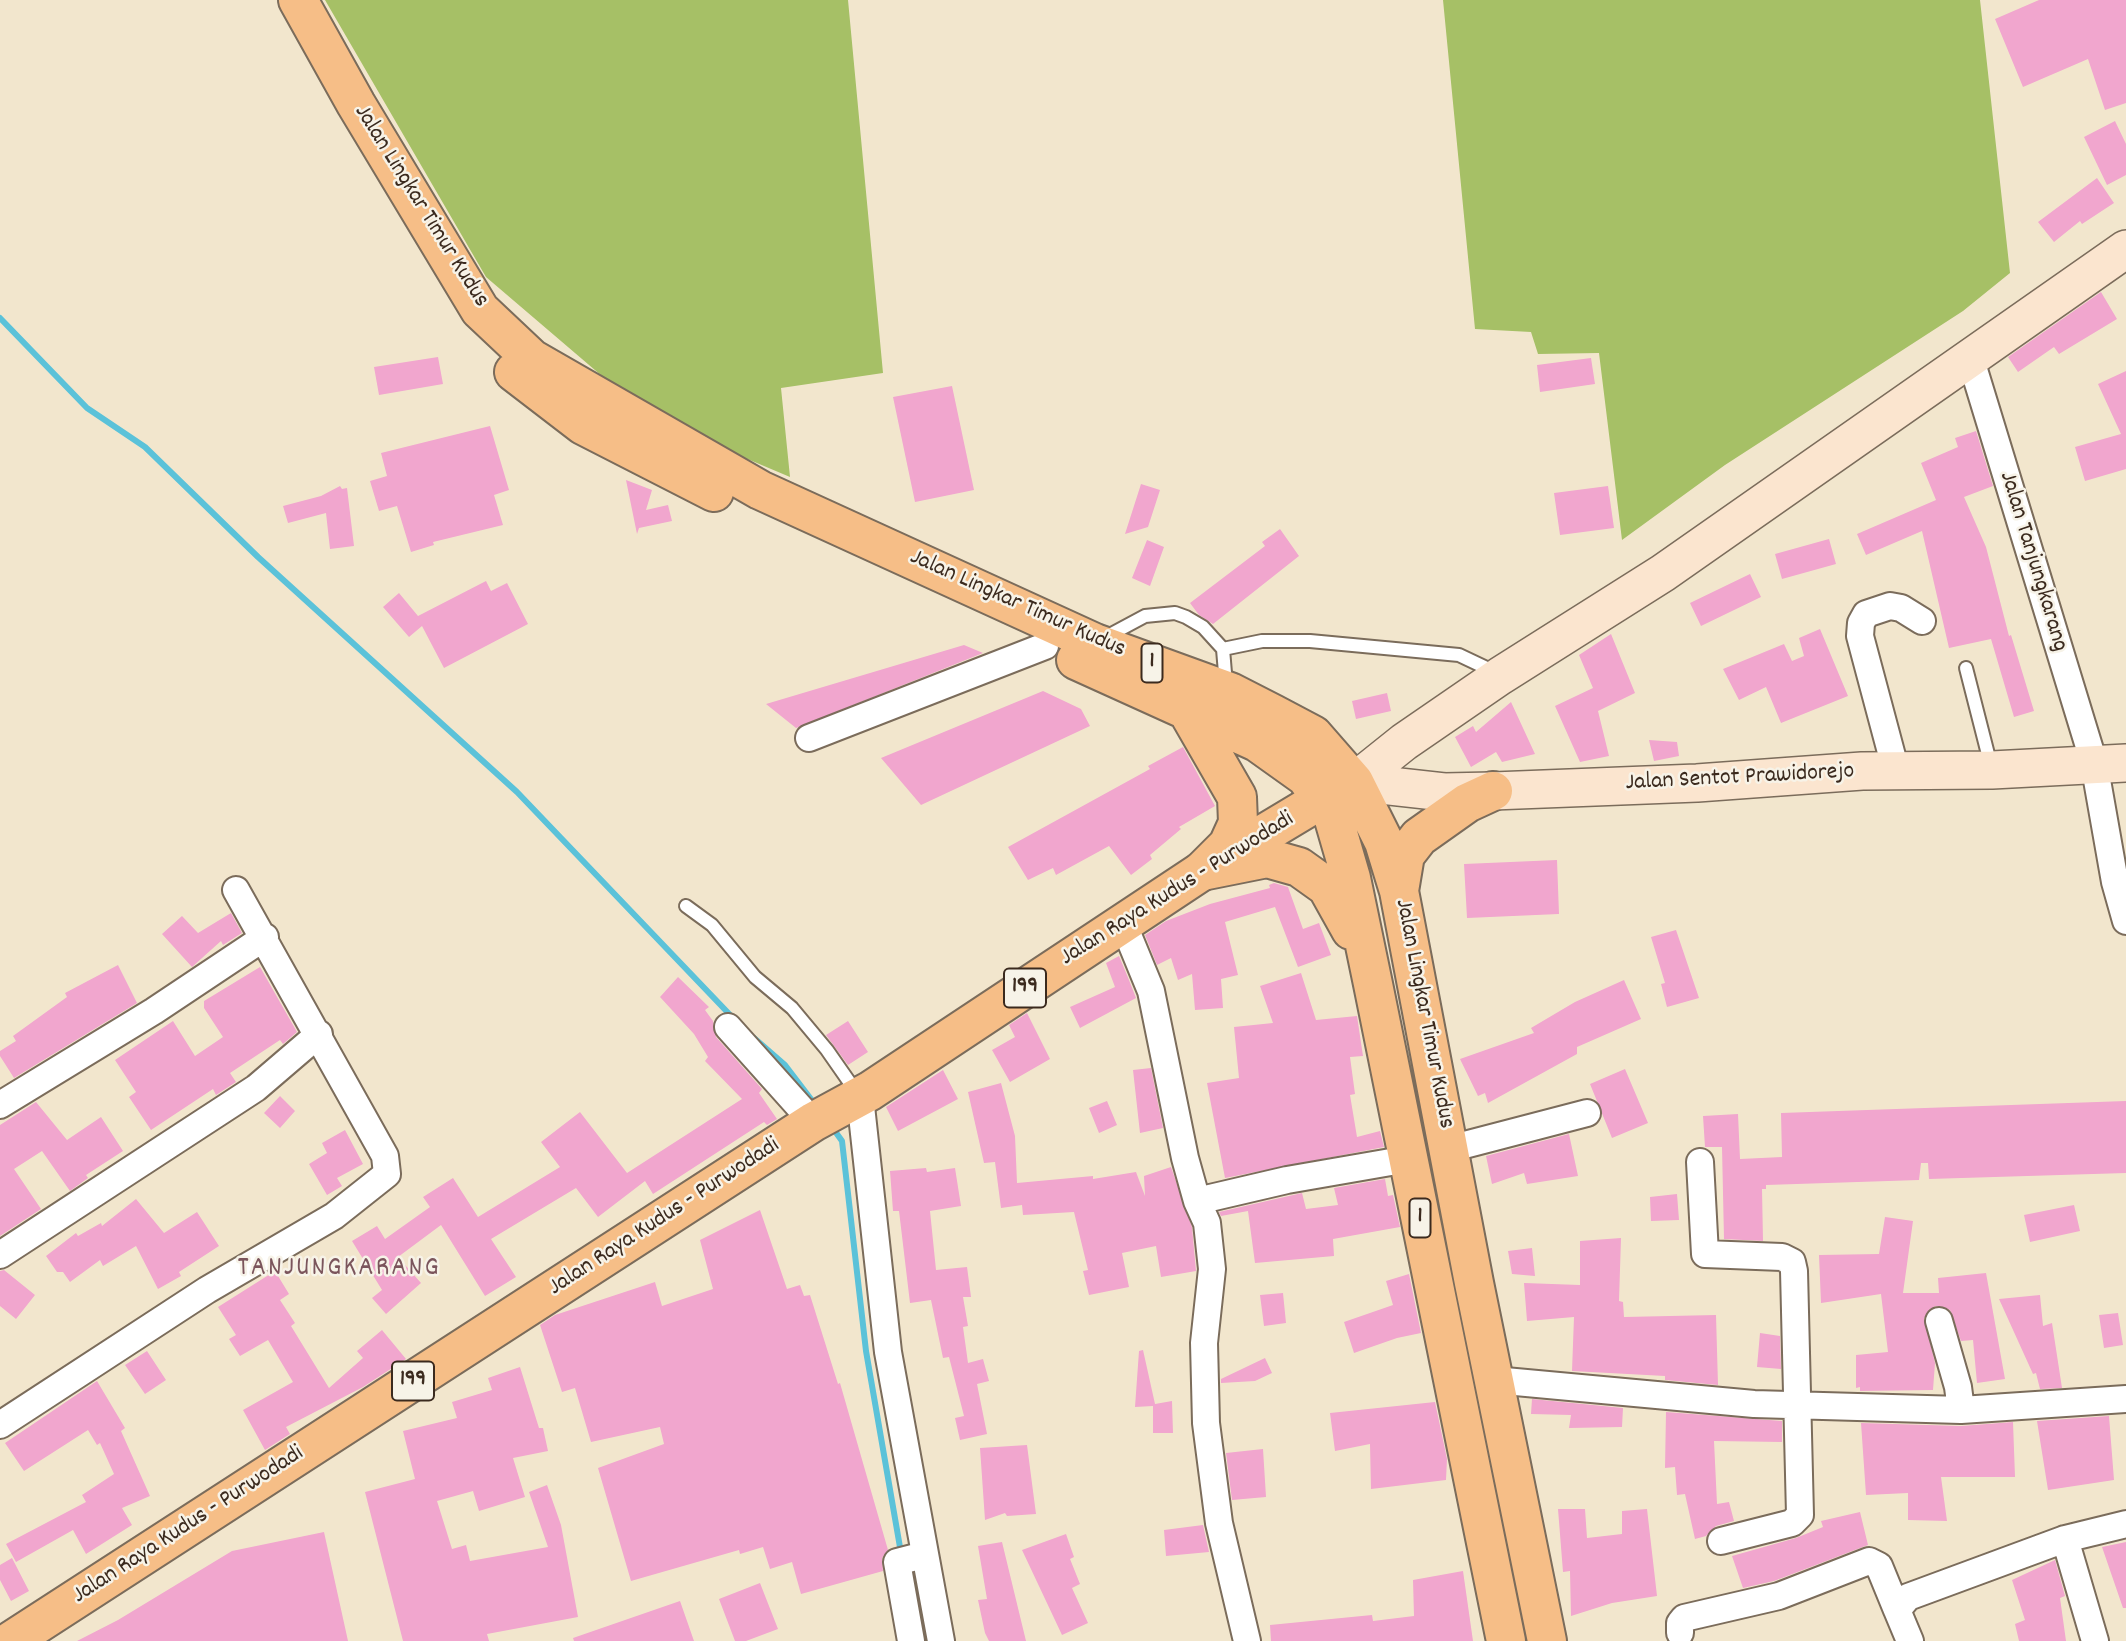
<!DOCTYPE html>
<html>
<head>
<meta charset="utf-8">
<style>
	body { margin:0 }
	canvas { display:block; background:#f2e6cd }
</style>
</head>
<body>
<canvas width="2126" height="1641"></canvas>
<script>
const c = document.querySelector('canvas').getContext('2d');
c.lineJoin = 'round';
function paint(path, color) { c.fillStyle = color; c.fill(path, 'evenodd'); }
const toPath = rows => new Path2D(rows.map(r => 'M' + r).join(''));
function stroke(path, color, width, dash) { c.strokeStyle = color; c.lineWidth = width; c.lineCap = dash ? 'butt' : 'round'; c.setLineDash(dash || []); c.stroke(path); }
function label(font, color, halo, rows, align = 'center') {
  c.font = font + ' Dekko,sans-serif'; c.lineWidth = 5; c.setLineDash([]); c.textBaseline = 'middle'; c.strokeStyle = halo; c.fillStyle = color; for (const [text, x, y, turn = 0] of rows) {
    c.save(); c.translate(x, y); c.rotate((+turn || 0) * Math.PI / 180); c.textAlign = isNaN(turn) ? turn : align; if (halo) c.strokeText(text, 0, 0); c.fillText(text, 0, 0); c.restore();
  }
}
paint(toPath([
	[325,0,848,0,883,373,781,388,790,477,686,433,623,394,486,277],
	[1443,0,1980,0,2010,273,1963,311,1725,465,1622,540,1599,353,1538,354,1531,332,1475,329]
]), '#a6c066');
stroke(toPath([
	[0,318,87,408,145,447,258,557,517,792,734,1019],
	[754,1038,785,1065,817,1107],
	[832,1127,842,1141,866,1351,901,1553]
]), '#5bc2d9', 6);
paint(toPath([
	[2039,0,2126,0,2126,103,2105,110,2088,59,2023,87,1995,19],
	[2115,121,2126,144,2126,175,2107,185,2084,137],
	[2097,178,2114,203,2082,224,2080,221,2054,242,2038,222],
	[2101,292,2117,319,2059,354,2054,347,2018,372,2008,357],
	[438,357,443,384,379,395,374,367],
	[1591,358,1595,384,1540,392,1537,365],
	[2126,371,2126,469,2085,481,2075,447,2121,434,2098,384],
	[952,386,974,490,915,502,893,397],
	[490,426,509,490,494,495,503,525,433,542,434,545,411,552,397,506,379,511,370,481,387,476,381,453],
	[1976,431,1993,486,1964,497,1986,547,2009,636,2011,635,2034,711,2014,717,1991,639,1949,648,1922,531,1866,555,1857,534,1936,500,1921,463,1958,447,1955,438],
	[626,480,652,490,646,510,668,505,672,521,639,528,637,534],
	[1141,484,1160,490,1148,527,1125,534],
	[340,486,342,489,347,488,354,546,330,549,326,513,288,523,283,506,321,496],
	[1608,486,1614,528,1560,535,1554,493],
	[1280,529,1299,556,1213,624,1199,615,1190,603,1265,546,1262,542],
	[1829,539,1836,564,1782,579,1775,554],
	[1147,540,1164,547,1150,586,1132,578],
	[1750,574,1761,597,1701,626,1690,603],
	[486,581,491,591,507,583,528,624,444,668,422,626,409,637,383,607,399,593,418,616],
	[1820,629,1848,696,1781,723,1766,687,1739,700,1723,669,1784,644,1792,661,1804,656,1799,638],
	[1611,634,1635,693,1598,711,1609,756,1580,762,1555,706,1593,688,1579,655],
	[964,645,983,653,796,728,766,704],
	[1043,691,1081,709,1090,726,921,805,881,758],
	[1387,693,1391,711,1356,719,1352,701],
	[1511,702,1535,754,1502,762,1496,752,1471,767,1455,737,1473,726,1476,732],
	[1649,740,1677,742,1679,756,1654,761],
	[1183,747,1215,806,1179,827,1181,829,1150,855,1152,859,1131,875,1109,846,1056,875,1053,868,1028,880,1008,847,1150,769,1148,766],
	[1557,860,1559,914,1467,918,1464,864],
	[1274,883,1288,887,1303,929,1319,923,1331,955,1298,967,1275,907,1225,922,1238,975,1221,979,1223,1008,1195,1010,1192,974,1178,980,1171,958,1157,965,1145,935,1166,921,1210,904,1270,888,1269,885],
	[231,913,242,933,223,945,221,941,192,967,162,934,182,916,198,933],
	[1676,930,1699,998,1667,1007,1661,984,1665,983,1651,937],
	[1119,956,1129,980,1118,985,1129,980,1136,998,1080,1028,1070,1007,1115,987,1106,963],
	[118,965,137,1003,14,1078,0,1056,0,1051,16,1041,13,1036,67,997,65,993],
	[260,967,297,1032,283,1044,280,1040,230,1073,236,1082,216,1095,213,1089,151,1130,129,1097,136,1092,115,1060,173,1021,195,1056,223,1037,204,1008,204,1001],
	[1301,973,1316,1020,1357,1016,1363,1056,1350,1057,1355,1094,1350,1095,1357,1137,1380,1131,1384,1147,1225,1178,1207,1083,1239,1078,1234,1027,1273,1023,1260,986],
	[678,977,709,1007,705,1010,713,1021,716,1037,762,1089,759,1093,777,1119,767,1125,764,1122,653,1194,645,1181,598,1217,576,1188,491,1239,516,1277,485,1296,441,1225,398,1257,421,1283,386,1314,372,1298,382,1290,352,1241,377,1226,385,1239,430,1207,423,1197,453,1178,478,1217,560,1167,541,1142,580,1112,627,1173,742,1099,705,1061,708,1057,694,1034,660,997],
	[1624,980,1641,1019,1577,1047,1577,1054,1488,1103,1485,1093,1478,1096,1460,1059,1534,1033,1531,1028,1575,1002],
	[1027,1013,1050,1059,1010,1082,992,1050,1015,1037,1009,1025],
	[848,1021,868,1052,848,1065,826,1035],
	[1151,1068,1163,1128,1140,1133,1133,1070],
	[1625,1069,1648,1123,1612,1138,1590,1084],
	[943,1070,958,1099,898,1131,886,1107],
	[1001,1083,1015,1136,1017,1183,1093,1176,1093,1179,1136,1172,1145,1196,1144,1176,1171,1167,1192,1227,1196,1271,1161,1277,1156,1246,1122,1253,1129,1287,1089,1295,1083,1271,1088,1270,1074,1212,1023,1215,1022,1205,1001,1208,995,1162,984,1163,968,1092],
	[280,1096,295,1111,280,1128,264,1113],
	[1107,1101,1117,1125,1099,1133,1089,1108],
	[2126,1101,2126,1173,1929,1179,1928,1163,1921,1163,1919,1180,1766,1185,1766,1189,1762,1189,1763,1241,1724,1239,1722,1147,1705,1147,1703,1116,1738,1114,1740,1159,1782,1157,1781,1113],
	[36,1102,67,1140,101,1117,123,1151,86,1175,88,1178,70,1191,42,1151,14,1169,41,1209,0,1236,0,1125],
	[345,1130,363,1164,337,1178,342,1186,327,1195,309,1164,327,1153,322,1143],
	[1569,1134,1578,1176,1527,1184,1524,1173,1492,1184,1486,1156],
	[926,1168,927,1172,955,1168,961,1206,930,1211,936,1270,967,1267,971,1297,963,1297,968,1326,963,1327,968,1363,983,1359,989,1381,977,1384,987,1434,960,1440,955,1418,964,1416,949,1357,943,1358,931,1300,910,1303,899,1211,893,1211,890,1171],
	[1385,1179,1388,1196,1393,1195,1400,1227,1333,1239,1334,1256,1255,1263,1248,1211,1221,1216,1219,1212,1302,1193,1306,1209,1338,1205,1334,1188],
	[1677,1194,1679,1220,1651,1221,1650,1197],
	[136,1199,164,1233,197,1212,219,1246,179,1272,181,1276,158,1289,136,1246,103,1266,100,1260,70,1282,63,1272,57,1272,46,1256,76,1233,78,1236,101,1223,102,1226],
	[2074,1205,2080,1231,2030,1242,2024,1215],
	[760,1210,787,1289,800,1285,804,1296,810,1295,838,1384,840,1383,888,1550,882,1558,883,1571,801,1594,792,1562,770,1569,763,1547,740,1554,739,1550,631,1581,598,1468,664,1444,660,1427,591,1442,575,1388,562,1392,540,1325,555,1315,655,1282,662,1306,713,1289,700,1240],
	[1885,1217,1913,1221,1903,1293,1939,1293,1938,1278,1986,1273,2005,1379,1977,1383,1973,1340,1961,1341,1950,1310,1935,1306,1924,1318,1935,1363,1933,1390,1860,1391,1860,1387,1856,1388,1856,1355,1888,1352,1881,1294,1821,1303,1819,1255,1879,1254],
	[1621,1238,1619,1301,1623,1302,1624,1317,1716,1315,1718,1385,1665,1380,1665,1376,1572,1371,1574,1317,1527,1321,1524,1283,1580,1285,1580,1241],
	[1532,1248,1535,1276,1512,1274,1508,1251],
	[4,1270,35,1295,16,1319,0,1306,0,1271],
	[275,1271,289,1294,280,1300,295,1323,291,1326,329,1388,363,1358,357,1351,382,1330,406,1359,363,1387,286,1427,290,1434,265,1450,243,1410,293,1382,268,1340,240,1356,229,1339,236,1335,218,1307],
	[1409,1274,1421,1333,1397,1338,1354,1353,1344,1322,1393,1305,1386,1281],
	[1283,1293,1286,1323,1264,1326,1260,1295],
	[2040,1295,2043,1326,2052,1323,2062,1388,2040,1389,2036,1373,2033,1374,1999,1299],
	[2118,1313,2123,1345,2104,1348,2099,1315],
	[1760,1333,1780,1336,1781,1369,1757,1367],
	[1143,1350,1155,1404,1172,1401,1173,1433,1153,1433,1153,1406,1135,1407,1139,1351],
	[147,1351,166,1380,145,1394,125,1365],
	[1265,1358,1272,1373,1255,1381,1221,1383,1221,1379],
	[520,1367,539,1428,543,1428,548,1451,513,1458,525,1497,479,1511,473,1491,437,1501,452,1549,466,1545,470,1561,548,1547,529,1492,547,1485,561,1525,578,1617,487,1634,489,1641,403,1641,365,1492,415,1479,403,1431,457,1418,452,1402,492,1390,488,1378],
	[97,1381,125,1428,121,1431,150,1496,122,1508,132,1525,86,1554,73,1530,16,1562,6,1544,86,1502,82,1495,114,1474,100,1443,97,1445,88,1430,24,1471,5,1443],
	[1532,1399,1623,1408,1622,1427,1569,1428,1571,1415,1531,1414],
	[1435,1402,1447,1459,1446,1480,1371,1489,1370,1444,1335,1451,1330,1413],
	[1666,1412,1782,1421,1782,1442,1714,1441,1717,1504,1729,1502,1734,1521,1716,1526,1706,1536,1695,1539,1685,1494,1677,1495,1675,1467,1665,1468],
	[2109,1416,2114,1480,2048,1490,2037,1421],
	[2013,1422,2015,1477,1941,1477,1947,1521,1908,1520,1908,1493,1866,1495,1861,1423,1961,1426],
	[1027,1445,1036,1514,1007,1516,1005,1513,985,1520,980,1448],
	[1263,1449,1266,1497,1232,1500,1226,1453],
	[1558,1509,1585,1509,1587,1538,1622,1534,1622,1511,1647,1509,1657,1596,1612,1603,1571,1616,1570,1571,1563,1572],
	[1860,1512,1868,1545,1774,1581,1743,1588,1732,1556,1796,1538,1823,1527,1821,1521],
	[1203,1525,1209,1552,1166,1556,1164,1530],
	[324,1532,348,1641,77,1641,118,1620,232,1551],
	[1066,1534,1074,1557,1070,1559,1080,1584,1072,1588,1088,1623,1062,1635,1022,1550],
	[1002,1542,1026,1641,989,1641,985,1633,978,1600,987,1599,978,1546],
	[2126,1542,2126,1608,2123,1608,2102,1547],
	[12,1558,29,1591,11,1601,0,1580,0,1565],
	[2055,1560,2065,1596,2060,1598,2066,1641,2019,1641,2015,1624,2025,1620,2012,1580],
	[1463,1571,1473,1641,1271,1641,1270,1625,1372,1615,1373,1621,1414,1616,1413,1580],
	[760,1583,778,1629,746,1641,735,1641,719,1599],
	[680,1601,694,1641,574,1641,573,1638]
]), '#f1a6ce');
const lane = toPath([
	[1104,638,1145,616,1175,613,1186,617,1203,627,1223,649,1226,685],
	[1223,649,1262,641,1310,641,1459,655,1497,673],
	[1966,668,1991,766],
	[686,906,712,925,755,977,792,1008,827,1050,857,1093]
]);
const street = toPath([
	[1971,360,2094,763,2115,882,2126,921],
	[809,738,1045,646],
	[1896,771,1860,636,1861,623,1866,614,1890,606,1901,608,1922,621],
	[1123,923,1151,991,1185,1158,1197,1201,1207,1223,1212,1269,1204,1343,1206,1423,1219,1523,1247,1641],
	[728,1027,813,1122],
	[860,1097,888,1352,941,1641],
	[0,1105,154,1011,265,937],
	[1449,1149,1587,1113],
	[1700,1162,1705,1254,1782,1257,1792,1262,1794,1271,1800,1515,1792,1523,1721,1541],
	[1197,1201,1287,1180,1408,1159],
	[0,1255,256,1088,319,1034],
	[1939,1321,1958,1387,1961,1410],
	[1494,1380,1754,1404,1961,1410,2126,1399],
	[0,1425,207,1290,334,1216,387,1174,385,1156,236,890],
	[1680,1633,1680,1623,1684,1618,1779,1596,1869,1561,1879,1566,1897,1610],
	[911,1641,897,1562,924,1555],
	[1910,1641,1897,1610,1908,1597,2065,1539],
	[2095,1641,2065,1539,2126,1524]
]);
const secondary = toPath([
	[1354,782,1444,792,1493,791,1697,783,1862,771,1992,770,2126,763],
	[1326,797,1354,782,1404,742,1500,676,1663,573,2126,249]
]);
const primary = toPath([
	[11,1641,813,1122,870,1091,1202,871,1322,799]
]);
const highway = toPath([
	[298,0,356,104,480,310,532,359,760,490,1095,643,1230,692,1273,714,1313,735,1354,782,1384,842,1399,891,1474,1283,1547,1641],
	[514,372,583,425,714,492],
	[1076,660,1257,742,1306,777,1333,816,1351,878,1373,984,1506,1641],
	[1188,712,1237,797,1238,823,1228,845,1202,871],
	[1202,871,1267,858,1299,867,1327,887,1351,930],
	[1399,891,1405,855,1419,837,1467,803,1493,791]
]);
stroke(lane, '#7b6c5b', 16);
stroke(street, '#7b6c5b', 30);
stroke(secondary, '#7b6c5b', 40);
stroke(primary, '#7b6c5b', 42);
stroke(highway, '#7b6c5b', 42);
stroke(lane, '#fff', 12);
stroke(street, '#fff', 26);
stroke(secondary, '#fbe5cf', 37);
stroke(primary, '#f6be87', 38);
stroke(highway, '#f6be87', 38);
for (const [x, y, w] of [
	[1152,663,21],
	[1025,988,42],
	[1420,1218,21],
	[413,1381,42]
]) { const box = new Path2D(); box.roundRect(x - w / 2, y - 19.5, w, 39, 5); c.fillStyle = '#f7f3e8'; c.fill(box); stroke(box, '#3b2a1e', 2); }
label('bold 23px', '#3b2a1e', null, [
	["1",1152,663],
	["199",1025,988],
	["1",1420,1218],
	["199",413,1381]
]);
label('24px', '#3b2a1e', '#f7f3e8', [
	["Jalan Lingkar Timur Kudus",420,207,58],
	["Jalan Tanjungkarang",2032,562,73],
	["Jalan Lingkar Timur Kudus",1017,605,24],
	["Jalan Sentot Prawidorejo",1740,779,-3],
	["Jalan Raya Kudus - Purwodadi",1178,890,-32],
	["Jalan Lingkar Timur Kudus",1423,1014,79],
	["Jalan Raya Kudus - Purwodadi",665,1218,-33],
	["Jalan Raya Kudus - Purwodadi",189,1526,-33]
]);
c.letterSpacing = '2px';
label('28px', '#7b555c', '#f7f3e8', [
	["TANJUNGKARANG",339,1270]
]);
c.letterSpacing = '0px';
</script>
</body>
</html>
